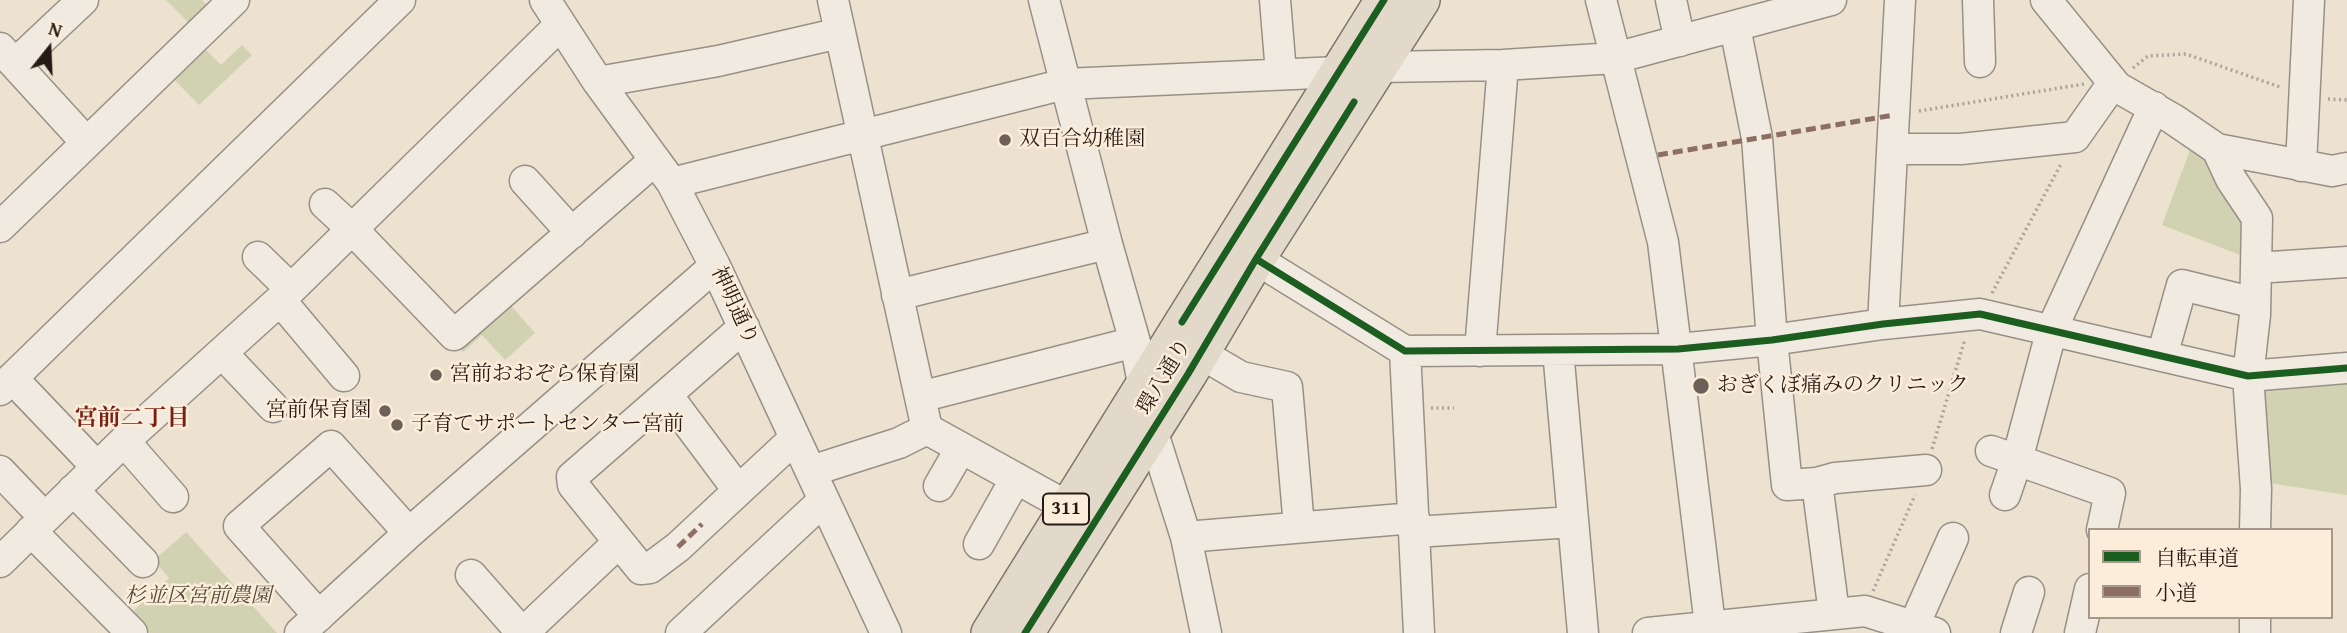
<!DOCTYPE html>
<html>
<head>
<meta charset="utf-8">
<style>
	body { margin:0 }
	#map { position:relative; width:2347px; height:633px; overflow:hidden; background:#ede1d0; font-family:"Gentium Book Plus","Noto Serif JP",serif }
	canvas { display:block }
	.legend { position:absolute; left:2088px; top:528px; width:245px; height:91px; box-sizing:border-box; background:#fbedd9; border:2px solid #a6998b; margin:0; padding:9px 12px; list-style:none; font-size:21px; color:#261a16 }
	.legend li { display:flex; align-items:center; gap:14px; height:35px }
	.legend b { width:35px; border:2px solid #a6998b }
	.north { position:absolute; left:14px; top:14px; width:70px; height:70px; -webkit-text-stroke:5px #fbedd9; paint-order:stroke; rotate:18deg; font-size:19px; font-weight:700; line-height:28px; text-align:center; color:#261a16 }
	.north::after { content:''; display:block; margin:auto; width:24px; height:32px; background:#261a16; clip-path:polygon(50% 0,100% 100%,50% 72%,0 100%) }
</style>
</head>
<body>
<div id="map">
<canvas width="2347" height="633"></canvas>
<ul class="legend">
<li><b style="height:9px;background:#1b5e20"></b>自転車道</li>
<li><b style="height:9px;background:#8d6e63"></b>小道</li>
</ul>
<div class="north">N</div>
</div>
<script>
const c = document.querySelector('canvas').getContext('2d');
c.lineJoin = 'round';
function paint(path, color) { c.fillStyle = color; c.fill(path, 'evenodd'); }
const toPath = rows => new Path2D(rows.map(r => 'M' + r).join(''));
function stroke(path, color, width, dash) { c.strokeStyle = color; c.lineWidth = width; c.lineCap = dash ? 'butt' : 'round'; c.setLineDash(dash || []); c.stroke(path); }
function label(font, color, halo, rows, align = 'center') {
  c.font = font + ' "Gentium Book Plus","Noto Serif JP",serif'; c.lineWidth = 5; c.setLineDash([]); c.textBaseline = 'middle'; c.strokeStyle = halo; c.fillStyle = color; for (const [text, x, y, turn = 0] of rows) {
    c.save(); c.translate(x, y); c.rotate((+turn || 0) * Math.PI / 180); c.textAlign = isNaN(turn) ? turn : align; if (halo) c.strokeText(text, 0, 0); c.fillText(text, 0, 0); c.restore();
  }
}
paint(toPath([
	[166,0,202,0,212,10,194,28],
	[199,43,221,65,242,45,252,55,199,105,168,73],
	[2193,142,2247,211,2248,258,2162,225],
	[506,300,535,333,505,360,482,335,463,352,457,343],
	[2347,380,2347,495,2269,483,2259,388],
	[186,532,277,633,150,633,130,614,169,578,154,560]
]), '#d0d2b1');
const minor = toPath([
	[545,0,598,82,672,183,715,266,886,633],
	[833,0,927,429,1068,507],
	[1044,0,1107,244,1135,342,1152,430,1186,537,1206,633],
	[1275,0,1281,73],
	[1601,0,1663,242,1711,633],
	[1671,0,1680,41],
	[1978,0,1980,62],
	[2046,0,2117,87,2173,119,2217,149,2231,179,2257,218,2255,315,2248,376,2256,489,2255,530],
	[1735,27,1757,138,1772,340,1787,485,1817,483,1835,478,1926,470],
	[0,48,86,142],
	[15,64,83,0],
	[1378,67,1503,65,1615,58,1831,0],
	[598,82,718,61,840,33],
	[1892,149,1961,149,2075,137,2113,83],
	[2217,149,2332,171,2347,168],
	[2301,166,2309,0],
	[525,181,572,233],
	[672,183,1065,84,1339,72],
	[325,204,351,228,454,335,655,160],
	[0,227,234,0],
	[258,257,291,289],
	[1256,259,1405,351,1678,349,1772,340,1883,324,1980,314,2248,376,2347,368],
	[2256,268,2347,262],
	[897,295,1107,244],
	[280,300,344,376],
	[1883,324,1900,0],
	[744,327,572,477,573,485,641,569,650,568,678,547,795,438],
	[1558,350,1583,633],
	[1405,351,1419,633],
	[1480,351,1503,65],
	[1200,353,1241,377,1287,387,1299,527],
	[223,354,273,407],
	[2162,356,2182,285,2255,303],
	[12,378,97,467],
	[0,390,400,0],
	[667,395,738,490],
	[920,397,1135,342],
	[124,441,173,497],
	[1991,451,2017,460,2005,495],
	[0,471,45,518],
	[811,471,899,443,927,429],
	[1817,483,1834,613],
	[939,486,961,448],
	[73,490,143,562],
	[2102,530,2110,493,2017,460,2052,329,2154,107],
	[31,531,132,633],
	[1415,532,1573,522],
	[1186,537,1414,518],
	[979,544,1016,478],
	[0,562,124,441,280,300,560,25],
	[471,575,522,633],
	[319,616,239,526,331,446,409,533],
	[2255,617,2255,633],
	[300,633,409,533,715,266],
	[523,633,618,543],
	[681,633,824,500],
	[1648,633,1865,611,1935,633],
	[1906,633,1916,621,1953,538],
	[2016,633,2029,592],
	[2080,633,2090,589]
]);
const major = toPath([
	[990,633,1384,0],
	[1025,633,1188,374,1256,259,1421,0]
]);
stroke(minor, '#989086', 33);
stroke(major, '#7d756c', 40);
stroke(toPath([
	[2133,68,2148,56,2186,54,2280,87],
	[2328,99,2347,100],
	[1919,111,2084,84],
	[1992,293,2061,164],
	[1431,408,1454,408],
	[1932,449,1965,339],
	[1873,591,1915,495]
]), '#a9a49d', 3.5, [2, 3.5]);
stroke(minor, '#f0eae1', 30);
stroke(major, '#e3d9cb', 37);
stroke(toPath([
	[1658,155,1894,115],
	[678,547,702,524]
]), '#8d6e63', 5, [10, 5]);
stroke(toPath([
	[1256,259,1405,351,1678,349,1772,340,1883,324,1980,314,2248,376,2347,368],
	[1182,322,1384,0],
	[1025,633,1188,374,1256,259,1354,102]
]), '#1b5e20', 7);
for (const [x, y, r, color] of [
	[1005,140,7,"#6c6057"],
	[436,375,7,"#6c6057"],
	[1701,386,9,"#6c6057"],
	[385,411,7,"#6c6057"],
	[397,425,7,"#6c6057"]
]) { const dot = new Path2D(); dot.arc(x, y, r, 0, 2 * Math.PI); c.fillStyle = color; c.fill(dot); stroke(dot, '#fbedd9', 2.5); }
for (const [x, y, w] of [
	[1066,509,46]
]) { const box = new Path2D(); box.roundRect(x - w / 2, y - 15.5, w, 31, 5); c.fillStyle = '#fbedd9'; c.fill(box); stroke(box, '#261a16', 2); }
label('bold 19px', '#261a16', null, [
	["311",1066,509]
]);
label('21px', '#261a16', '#fbedd9', [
	["双百合幼稚園",1019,140],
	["宮前おおぞら保育園",450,375],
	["おぎくぼ痛みのクリニック",1717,386],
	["宮前保育園",371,411,"right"],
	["子育てサポートセンター宮前",411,425]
], 'left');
label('21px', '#261a16', '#fbedd9', [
	["神明通り",734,306,65],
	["環八通り",1165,377,-59]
]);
label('italic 21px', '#524d3d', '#fbedd9', [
	["杉並区宮前農園",198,597]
]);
label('bold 23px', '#7a1f14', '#fbedd9', [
	["宮前二丁目",132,419]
]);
</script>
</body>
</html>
